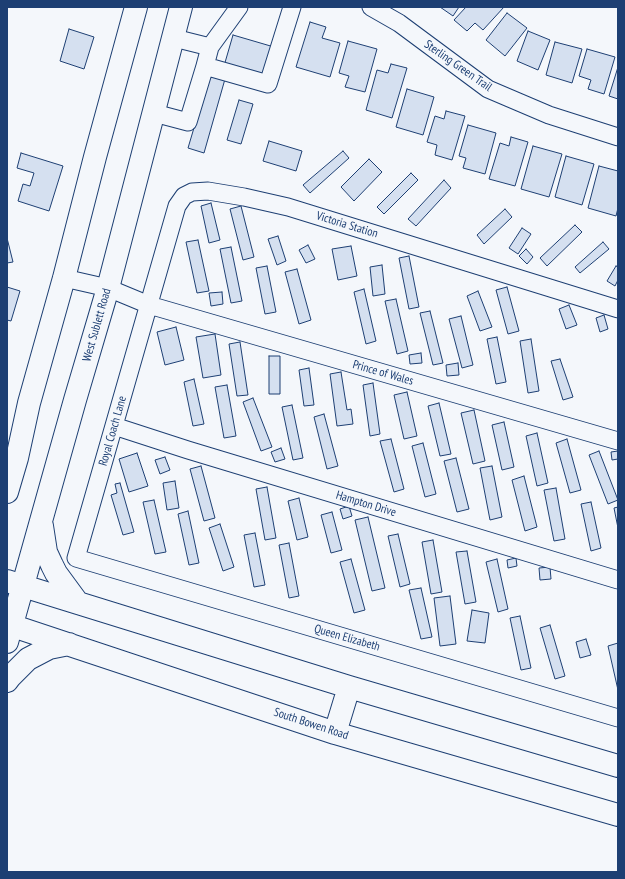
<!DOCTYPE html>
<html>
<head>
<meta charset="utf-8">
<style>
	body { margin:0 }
	#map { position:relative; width:625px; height:879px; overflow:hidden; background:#f4f7fb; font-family:"PT Sans Narrow",sans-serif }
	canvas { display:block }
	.frame { position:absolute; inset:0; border:8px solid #1d3f73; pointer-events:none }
</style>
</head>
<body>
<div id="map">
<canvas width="625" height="879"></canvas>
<div class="frame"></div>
</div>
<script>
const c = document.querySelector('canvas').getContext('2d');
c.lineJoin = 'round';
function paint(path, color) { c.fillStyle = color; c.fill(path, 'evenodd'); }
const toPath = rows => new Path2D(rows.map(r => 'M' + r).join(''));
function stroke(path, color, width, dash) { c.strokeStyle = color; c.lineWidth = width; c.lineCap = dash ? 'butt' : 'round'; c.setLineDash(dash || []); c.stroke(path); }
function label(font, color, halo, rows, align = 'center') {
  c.font = font + ' "PT Sans Narrow",sans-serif'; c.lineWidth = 3; c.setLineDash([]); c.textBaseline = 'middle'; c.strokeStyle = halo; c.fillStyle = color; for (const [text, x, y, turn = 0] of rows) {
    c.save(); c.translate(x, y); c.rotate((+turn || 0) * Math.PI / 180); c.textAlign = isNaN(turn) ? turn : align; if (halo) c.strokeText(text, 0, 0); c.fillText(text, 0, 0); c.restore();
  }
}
const building = toPath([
	[440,7,459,7,453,16,440,7],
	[466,7,504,7,483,30,475,23,467,31,454,20,466,7],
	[507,13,527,28,505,56,486,40,507,13],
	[310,22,326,27,322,38,340,43,330,77,296,67,310,22],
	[69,29,94,37,84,69,60,61,69,29],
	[528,31,550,40,538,70,517,61,528,31],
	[233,35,274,47,265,78,224,66,233,35],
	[348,41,377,49,365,92,345,87,349,76,339,73,348,41],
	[555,42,582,49,572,83,546,75,555,42],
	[587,49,615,57,604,94,588,89,591,80,579,76,587,49],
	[391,64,407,68,392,118,366,110,377,70,388,73,391,64],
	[618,67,618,99,609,96,618,67],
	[210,74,225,79,204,153,188,148,210,74],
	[407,89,434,97,423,135,396,127,407,89],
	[239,100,253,104,241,144,227,140,239,100],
	[446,111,465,116,452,160,435,155,437,145,427,142,435,116,444,119,446,111],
	[468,125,496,133,485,174,463,168,466,158,459,156,468,125],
	[511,137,528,142,515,186,489,179,500,143,509,146,511,137],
	[269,141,302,151,296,171,263,161,269,141],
	[533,146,562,154,549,197,521,189,533,146],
	[343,151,349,158,310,193,303,185,343,151],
	[21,153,63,166,49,211,18,201,23,184,30,186,34,173,17,168,21,153],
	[566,156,594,164,582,205,555,197,566,156],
	[369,159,382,172,354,201,341,187,369,159],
	[599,166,618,171,618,208,616,216,588,208,599,166],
	[411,173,418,180,384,214,377,207,411,173],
	[444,180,451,188,416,226,408,219,444,180],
	[211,203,220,240,209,243,201,206,211,203],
	[241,206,254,257,243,260,230,209,241,206],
	[505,209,512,217,484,244,477,235,505,209],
	[575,225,582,232,547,266,540,258,575,225],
	[522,228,531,234,518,254,509,248,522,228],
	[278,236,286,261,277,265,268,239,278,236],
	[7,238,13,262,7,263,7,238],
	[198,240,209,291,197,293,186,242,198,240],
	[603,242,609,249,580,273,575,267,603,242],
	[308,245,315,259,306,263,299,250,308,245],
	[351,246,357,276,338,280,332,249,351,246],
	[231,247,242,301,231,303,220,249,231,247],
	[526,249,533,257,527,264,519,256,526,249],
	[409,256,419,307,409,309,399,258,409,256],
	[382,265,385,294,373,296,370,267,382,265],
	[267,266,276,312,265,314,256,268,267,266],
	[616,266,618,267,618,280,615,286,607,281,616,266],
	[297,269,311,320,299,324,285,272,297,269],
	[7,287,20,291,11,321,7,320,7,287],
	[507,287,519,331,508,334,496,290,507,287],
	[364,289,376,341,366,344,354,292,364,289],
	[478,291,492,327,480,331,467,296,478,291],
	[222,292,223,304,211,306,209,293,222,292],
	[396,299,408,351,397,354,385,301,396,299],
	[569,305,577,325,566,329,559,309,569,305],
	[430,311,443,363,433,365,420,313,430,311],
	[604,315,608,329,600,332,596,318,604,315],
	[461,316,473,365,462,368,449,319,461,316],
	[176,327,184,360,165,365,157,332,176,327],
	[215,334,221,375,203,378,196,337,215,334],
	[497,337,506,382,496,384,487,339,497,337],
	[531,339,539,391,528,393,520,341,531,339],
	[240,342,248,395,237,396,229,344,240,342],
	[421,353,422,363,410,364,409,355,421,353],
	[269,356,280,356,280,394,269,394,269,356],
	[560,359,573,397,563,400,551,361,560,359],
	[458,363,459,375,447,376,446,365,458,363],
	[309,368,314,405,304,406,299,370,309,368],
	[341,372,347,410,351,409,353,424,337,426,330,374,341,372],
	[194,379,204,424,193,426,184,382,194,379],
	[373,383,380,434,370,436,363,385,373,383],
	[227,385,236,436,224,438,215,387,227,385],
	[407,392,417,436,404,439,394,395,407,392],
	[253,398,272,447,261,451,243,402,253,398],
	[439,403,451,454,440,456,428,406,439,403],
	[292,405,303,458,293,460,282,407,292,405],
	[474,410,485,461,473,464,461,413,474,410],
	[324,414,338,466,327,469,314,417,324,414],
	[504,422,514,467,502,470,492,425,504,422],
	[537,433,548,483,537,486,526,436,537,433],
	[391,439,404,489,394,492,380,441,391,439],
	[567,439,581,490,570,493,556,443,567,439],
	[423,443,436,494,425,497,412,446,423,443],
	[281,448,285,459,275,462,271,452,281,448],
	[599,451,618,500,608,504,589,455,599,451],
	[618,451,618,459,612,460,611,452,618,451],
	[137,453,148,486,129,492,119,459,137,453],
	[165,457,170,470,160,474,155,460,165,457],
	[456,458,469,509,457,512,444,461,456,458],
	[201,466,215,518,204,521,190,469,201,466],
	[492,466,502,517,490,520,480,468,492,466],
	[524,476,537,527,525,531,512,480,524,476],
	[175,481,179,508,167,510,163,483,175,481],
	[120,483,134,532,123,535,111,495,117,493,115,484,120,483],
	[267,487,276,538,265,540,256,489,267,487],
	[556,488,565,539,554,541,544,490,556,488],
	[299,498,308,537,297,540,288,501,299,498],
	[154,500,166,552,155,554,143,502,154,500],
	[591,502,601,548,591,551,581,504,591,502],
	[349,506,352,516,343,519,340,509,349,506],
	[618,507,618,528,614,508,618,507],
	[188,511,199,563,189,565,178,514,188,511],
	[332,512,342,550,331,553,321,515,332,512],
	[368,517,385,588,372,591,355,520,368,517],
	[220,524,234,567,223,571,209,528,220,524],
	[255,533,265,585,254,587,244,535,255,533],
	[398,534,410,584,400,587,388,536,398,534],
	[433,540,442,592,431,594,422,542,433,540],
	[289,543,299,596,289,598,279,545,289,543],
	[467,551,476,602,465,604,456,552,467,551],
	[516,558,517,566,508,568,507,560,516,558],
	[351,559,365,610,354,613,340,562,351,559],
	[497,559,508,609,498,612,486,562,497,559],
	[550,567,551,579,540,580,539,568,550,567],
	[421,588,432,637,421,639,409,590,421,588],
	[450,596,456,644,440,646,434,598,450,596],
	[472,610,489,613,485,643,467,641,472,610],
	[520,616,531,668,521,670,510,618,520,616],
	[550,625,565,676,555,679,540,628,550,625],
	[586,639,591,655,580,658,576,642,586,639],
	[618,643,618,690,608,646,618,643]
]);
paint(building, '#d5e0f0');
stroke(building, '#1d3f73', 1);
const minor = toPath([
	[239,7,210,47,205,66,268,84,292,7],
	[371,7,399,23,488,89,549,115,618,137],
	[174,38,210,47],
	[154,113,188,122,205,66],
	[64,278,108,288,149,305,618,441],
	[618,309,288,207,244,197,208,191,192,192,184,196,177,206,76,558,618,718],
	[114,426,188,450,618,580]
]);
const major = toPath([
	[7,492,17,458,29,403,64,278,95,157,136,7],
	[42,526,46,552,52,565,56,573,78,603],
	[7,581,349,687,618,766],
	[7,624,335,733,618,815],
	[7,642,75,400,108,288,181,7],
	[7,681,10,677,28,659,49,648,69,644],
	[335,733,349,687]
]);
stroke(minor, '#1d3f73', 19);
stroke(major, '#1d3f73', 24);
stroke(minor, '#f4f7fb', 17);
stroke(major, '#f4f7fb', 22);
label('12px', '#1d3f73', '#f4f7fb', [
	["Sterling Green Trail",458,66,35],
	["Victoria Station",347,225,17],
	["West Sublett Road",97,325,-74],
	["Prince of Wales",383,373,16],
	["Royal Coach Lane",113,431,-74],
	["Hampton Drive",366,504,17],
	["Queen Elizabeth",347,638,16],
	["South Bowen Road",311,724,18]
]);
</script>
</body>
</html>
